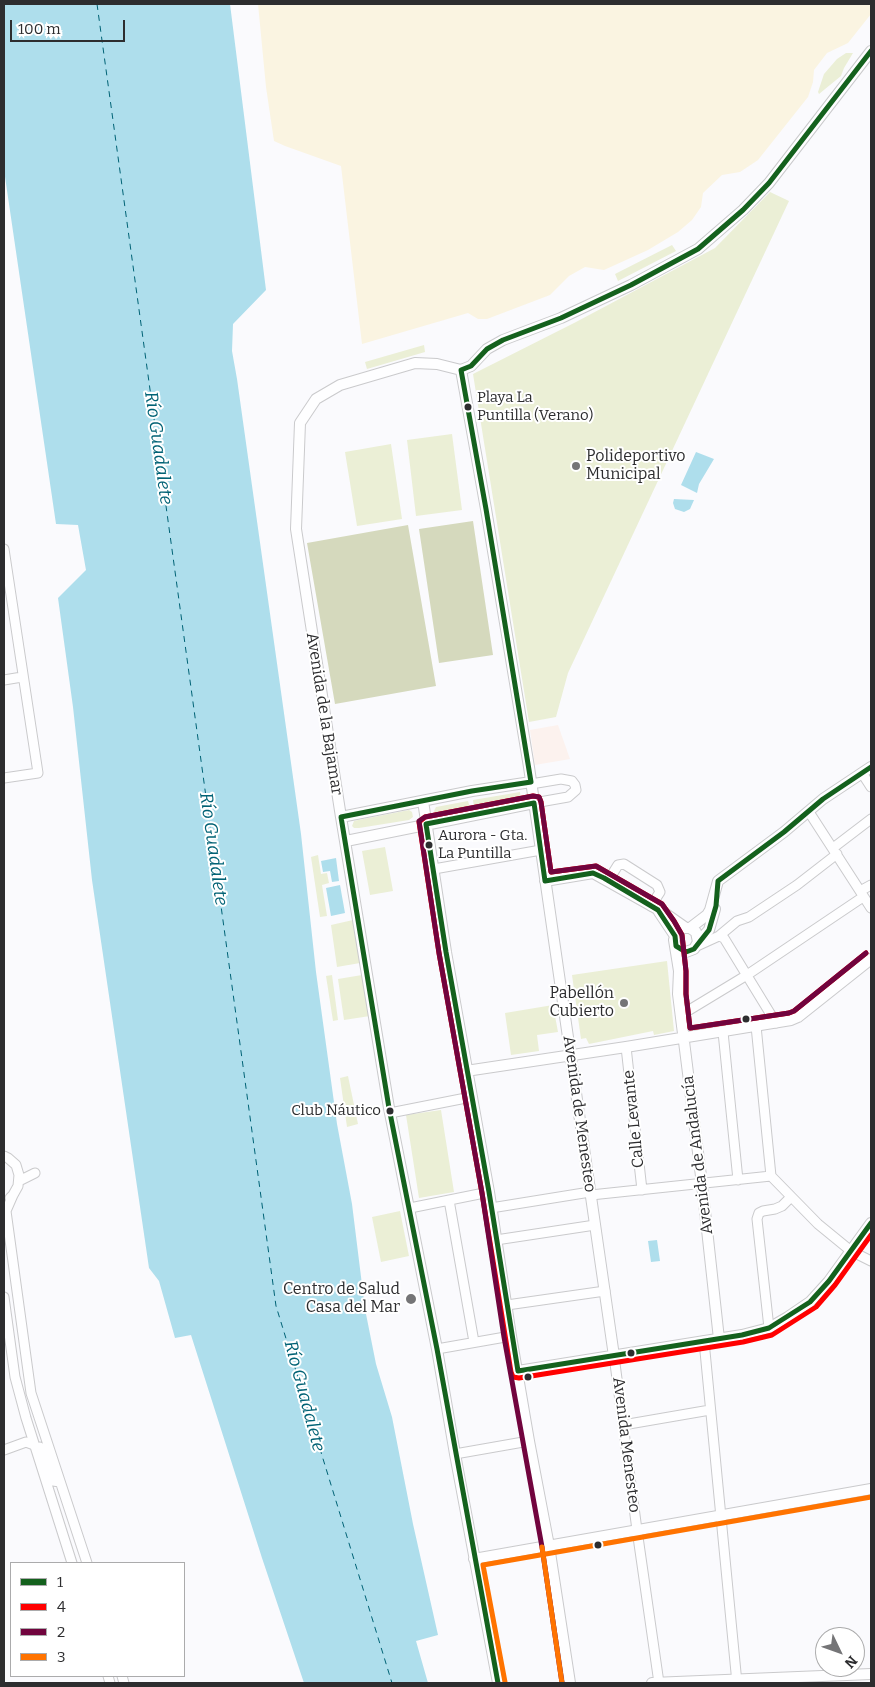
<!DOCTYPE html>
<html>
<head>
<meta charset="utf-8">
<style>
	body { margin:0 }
	#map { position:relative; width:875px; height:1687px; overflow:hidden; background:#fafafd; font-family:Bitter,serif }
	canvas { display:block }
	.frame { position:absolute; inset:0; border:5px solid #2d2d2f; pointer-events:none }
	.legend { position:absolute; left:10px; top:1562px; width:175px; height:115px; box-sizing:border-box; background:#fff; border:1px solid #ababac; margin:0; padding:6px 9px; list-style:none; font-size:15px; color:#2d2d2f }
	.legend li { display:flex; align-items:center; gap:10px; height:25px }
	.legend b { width:25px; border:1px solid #ababac }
	.north { position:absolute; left:815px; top:1627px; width:50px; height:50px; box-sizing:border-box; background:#fff; border:1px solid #ababac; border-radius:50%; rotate:132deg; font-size:14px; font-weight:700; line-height:20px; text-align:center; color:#2d2d2f }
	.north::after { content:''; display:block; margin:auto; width:18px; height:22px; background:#757577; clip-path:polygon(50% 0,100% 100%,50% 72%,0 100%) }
	.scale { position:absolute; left:10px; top:20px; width:115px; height:22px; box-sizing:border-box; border:2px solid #2d2d2f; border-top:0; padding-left:6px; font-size:15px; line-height:18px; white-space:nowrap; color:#2d2d2f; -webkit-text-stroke:4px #fff; paint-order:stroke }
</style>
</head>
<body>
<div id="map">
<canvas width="875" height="1687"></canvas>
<div class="frame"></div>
<ul class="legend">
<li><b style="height:6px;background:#14611d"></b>1</li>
<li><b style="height:6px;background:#f00"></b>4</li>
<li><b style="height:6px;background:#71043e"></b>2</li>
<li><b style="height:6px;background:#ff7300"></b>3</li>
</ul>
<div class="north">N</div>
<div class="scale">100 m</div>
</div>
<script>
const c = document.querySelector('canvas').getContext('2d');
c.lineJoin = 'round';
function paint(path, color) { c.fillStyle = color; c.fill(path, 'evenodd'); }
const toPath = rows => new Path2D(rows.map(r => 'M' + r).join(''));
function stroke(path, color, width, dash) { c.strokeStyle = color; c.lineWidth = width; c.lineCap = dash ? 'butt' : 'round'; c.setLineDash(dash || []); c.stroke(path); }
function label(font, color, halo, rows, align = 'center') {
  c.font = font + ' Bitter,serif'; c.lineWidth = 4; c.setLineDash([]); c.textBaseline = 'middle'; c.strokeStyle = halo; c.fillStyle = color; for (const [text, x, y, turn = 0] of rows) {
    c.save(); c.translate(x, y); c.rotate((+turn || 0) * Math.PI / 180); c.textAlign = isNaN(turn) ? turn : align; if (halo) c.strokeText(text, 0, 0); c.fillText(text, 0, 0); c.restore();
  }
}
paint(toPath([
	[558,725,570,759,535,765,530,730]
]), '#fcf2ee');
paint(toPath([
	[846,53,853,53,844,68,841,76,819,94,818,92,824,74,837,59],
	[770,192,789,201,568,673,556,717,529,722,473,374,576,322,715,248],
	[672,245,676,251,618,281,615,274],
	[424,345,425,352,367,369,365,362],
	[452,434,462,510,416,516,407,440],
	[391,444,402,519,357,526,345,452],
	[520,792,521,800,474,808,473,800],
	[468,801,470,808,439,814,435,813,434,811,436,807],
	[409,810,412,812,413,817,409,820,359,828,354,828,352,826,354,821,358,820],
	[385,847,393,891,370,895,362,851],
	[318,855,321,874,327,873,329,883,322,885,327,916,320,917,311,857],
	[353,920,360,963,337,967,331,925],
	[667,961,674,1031,654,1035,653,1031,589,1044,586,1038,581,1039,572,975],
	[332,975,338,1020,333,1021,326,976],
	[362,975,370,1016,344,1020,338,979],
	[553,1005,558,1032,537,1035,539,1051,511,1055,505,1013],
	[348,1076,358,1124,347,1127,340,1078],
	[441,1110,454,1192,419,1198,406,1115],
	[400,1211,409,1256,381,1262,372,1217]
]), '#ebefd6');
paint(toPath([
	[473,521,493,655,439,663,419,529],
	[408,525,436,686,335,704,307,543]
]), '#d5d9bd');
paint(toPath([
	[258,4,871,4,871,14,848,43,827,53,814,70,813,82,808,97,758,160,740,172,722,175,703,193,701,207,692,220,678,232,648,250,604,270,585,267,569,276,550,295,487,319,478,319,468,313,362,344,341,166,285,146,274,141,266,87]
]), '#faf4e1');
paint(toPath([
	[4,4,230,4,266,290,233,324,232,351,237,379,301,834,316,972,337,1124,352,1204,365,1309,376,1364,392,1417,413,1524,438,1635,416,1641,428,1683,304,1683,262,1558,191,1335,175,1338,159,1281,149,1268,92,880,73,707,58,598,86,570,78,525,56,524,4,170],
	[696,452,714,459,699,484,697,493,681,485],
	[674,499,694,500,690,509,684,512,675,509,673,503],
	[336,858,339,881,332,882,330,871,323,872,321,861],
	[340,885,345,913,331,916,326,888],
	[657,1240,660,1261,651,1262,648,1241]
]), '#aedeec');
stroke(toPath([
	[97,4,276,1306,392,1683]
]), '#006275', 1, [6, 5]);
const minor = toPath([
	[4,549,38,773,4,778],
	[4,680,22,677],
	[862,773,871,787],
	[531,784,561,779,572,781,575,785,576,790,568,797,534,803],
	[809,812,871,908],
	[833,848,871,819],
	[434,869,541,850],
	[608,881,618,865,624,864,657,885,660,892,651,906],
	[860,891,871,885],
	[719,936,737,921,749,917,797,885,837,854],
	[697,946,719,936,724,938,776,1023],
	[681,1015,747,975,863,897],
	[756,1026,771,1176],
	[723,1032,738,1180],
	[626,1047,642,1190],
	[390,1113,471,1097],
	[4,1156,8,1158,16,1165,19,1175,18,1186,13,1195,10,1198],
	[771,1176,818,1224,851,1251,871,1261],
	[19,1181,35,1173],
	[13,1195,6,1211,31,1393,87,1563],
	[591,1195,771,1176],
	[449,1200,474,1342],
	[410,1208,489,1192],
	[491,1208,590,1192],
	[496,1240,595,1225],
	[4,1297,15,1377,26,1418,72,1563],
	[507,1305,605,1291],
	[769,1328,757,1219,759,1213,763,1211,775,1209,782,1206,791,1197],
	[704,1341,737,1683],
	[437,1349,511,1336],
	[614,1356,637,1530,659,1683],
	[623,1425,710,1410],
	[40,1447,53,1481,60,1482],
	[4,1450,26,1442,34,1445],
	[455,1454,529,1441],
	[108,1676,110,1683],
	[122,1676,124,1683]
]);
const tertiary = toPath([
	[461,370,486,509,529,767,614,1356],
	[423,801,446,952,489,1192,511,1336,529,1441,549,1546,570,1683],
	[341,817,472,791,531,782],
	[346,841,534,803],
	[545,881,593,873,666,914,686,928],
	[659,912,675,936],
	[690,928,707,915,710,910,718,881,784,832,823,799,871,767],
	[698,942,709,930,715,909],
	[676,946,679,949,686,952,694,949,698,942,696,932,690,928,682,928,676,933,674,940,679,971,678,994,702,1184,719,1339],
	[466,1071,626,1047,791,1020,798,1017,871,959],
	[518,1371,742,1335,769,1328,788,1317,810,1302,829,1281,871,1223],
	[474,1559,871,1489],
	[498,1683,455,1454,437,1349,389,1108,341,817,296,529,300,423,316,399,340,385,415,363,437,364,461,370,471,366,487,349,503,340,561,318,631,285,698,249,743,210,769,183,871,51],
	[652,1683,871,1674]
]);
stroke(minor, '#cacacc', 11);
stroke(tertiary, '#cacacc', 12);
stroke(minor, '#fefeff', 9);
stroke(tertiary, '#fefeff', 10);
stroke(toPath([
	[871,767,823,799,784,832,718,881,716,906,709,930,694,949,686,952,676,946,675,936,658,910,604,878,593,873,545,881,534,803,426,824,446,952,489,1192,518,1371,742,1335,769,1328,810,1302,829,1281,871,1223],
	[498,1683,437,1349,389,1108,341,817,472,791,531,782,486,509,461,370,471,366,487,349,503,340,561,318,631,285,698,249,743,210,769,183,871,51]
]), '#14611d', 5);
stroke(toPath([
	[866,953,794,1011,789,1013,690,1028,686,994,686,971,682,935,674,921,662,904,596,866,551,872,541,802,539,797,533,796,425,817,419,822,439,953,482,1193,511,1372,513,1377,519,1378,743,1342,772,1335,816,1307,835,1285,871,1235]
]), '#f00', 5);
stroke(toPath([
	[562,1683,542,1547,504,1337,482,1193,439,953,419,821,425,817,533,796,539,797,541,802,551,872,596,866,662,904,674,921,682,935,686,971,686,994,690,1028,789,1013,794,1011,866,953]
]), '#71043e', 5);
stroke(toPath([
	[542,1547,562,1683],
	[505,1682,483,1565,871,1497]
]), '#ff7300', 5);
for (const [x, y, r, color] of [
	[468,407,4.5,"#2d2d2f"],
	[576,466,5,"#757577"],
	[429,845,4.5,"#2d2d2f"],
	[624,1003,5,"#757577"],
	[746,1019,4.5,"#2d2d2f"],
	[390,1111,4.5,"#2d2d2f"],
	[411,1299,6,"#757577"],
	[631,1353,4.5,"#2d2d2f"],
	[528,1377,4.5,"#2d2d2f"],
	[598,1545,4.5,"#2d2d2f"]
]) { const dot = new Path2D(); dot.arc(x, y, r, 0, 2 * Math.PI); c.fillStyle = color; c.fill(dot); stroke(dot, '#fff', 2); }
label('15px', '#2d2d2f', '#fff', [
	["Playa La",477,398],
	["Puntilla (Verano)",477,416],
	["Aurora - Gta.",438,836],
	["La Puntilla",438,854],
	["Club Náutico",381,1111,"right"]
], 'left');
label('16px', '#2d2d2f', '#fff', [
	["Polideportivo",586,457,"left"],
	["Municipal",586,475,"left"],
	["Pabellón",614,994],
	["Cubierto",614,1012],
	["Centro de Salud",400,1290],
	["Casa del Mar",400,1308]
], 'right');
label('16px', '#2d2d2f', '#fff', [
	["Avenida de la Bajamar",324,714,81],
	["Avenida de Menesteo",579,1114,82],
	["Calle Levante",634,1119,-96],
	["Avenida de Andalucía",698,1155,-97],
	["Avenida Menesteo",626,1445,83]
]);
label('italic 18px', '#006275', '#fff', [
	["Río Guadalete",158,448,82],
	["Río Guadalete",213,849,82],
	["Río Guadalete",304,1396,75]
]);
</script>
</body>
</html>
